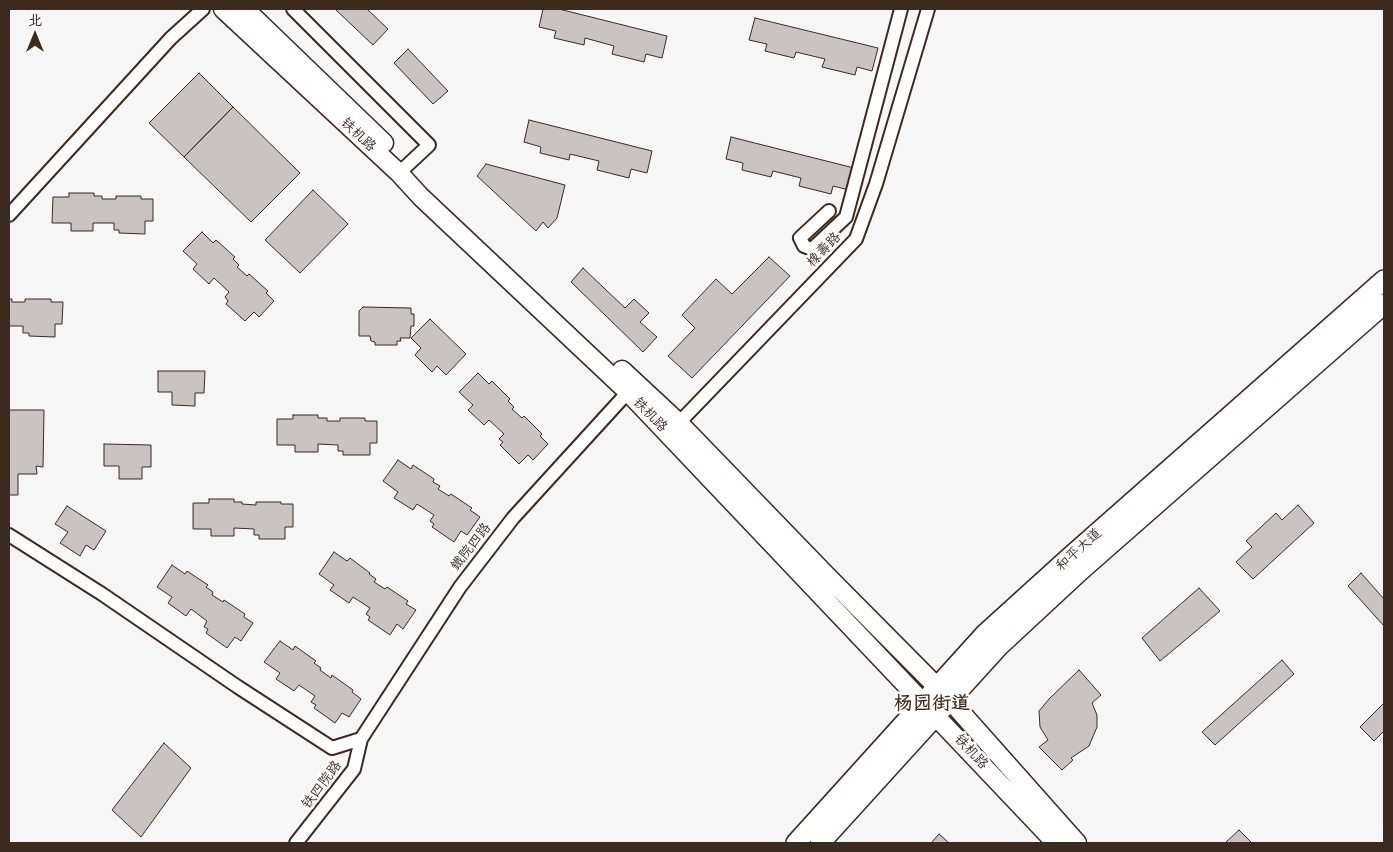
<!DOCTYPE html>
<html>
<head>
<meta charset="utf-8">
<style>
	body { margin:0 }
	#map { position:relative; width:1393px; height:852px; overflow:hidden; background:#f7f6f6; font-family:"Shantell Sans","LXGW WenKai TC",sans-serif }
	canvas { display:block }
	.frame { position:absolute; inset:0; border:10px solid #3b2a1e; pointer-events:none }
	.north { position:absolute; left:10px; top:10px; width:50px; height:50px; -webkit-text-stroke:4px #fff; paint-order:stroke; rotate:0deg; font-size:14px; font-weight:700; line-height:20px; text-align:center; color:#3b2a1e }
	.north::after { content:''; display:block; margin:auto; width:18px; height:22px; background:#3b2a1e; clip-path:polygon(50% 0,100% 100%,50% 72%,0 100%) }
</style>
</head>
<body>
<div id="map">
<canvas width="1393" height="852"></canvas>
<div class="frame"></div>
<div class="north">北</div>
</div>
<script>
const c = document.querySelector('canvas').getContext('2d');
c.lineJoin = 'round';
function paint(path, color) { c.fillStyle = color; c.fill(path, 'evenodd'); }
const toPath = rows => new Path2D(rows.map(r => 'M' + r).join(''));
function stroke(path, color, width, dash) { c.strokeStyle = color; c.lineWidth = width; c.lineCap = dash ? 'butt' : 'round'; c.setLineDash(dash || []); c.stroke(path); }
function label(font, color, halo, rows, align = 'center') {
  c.font = font + ' "Shantell Sans","LXGW WenKai TC",sans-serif'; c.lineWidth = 5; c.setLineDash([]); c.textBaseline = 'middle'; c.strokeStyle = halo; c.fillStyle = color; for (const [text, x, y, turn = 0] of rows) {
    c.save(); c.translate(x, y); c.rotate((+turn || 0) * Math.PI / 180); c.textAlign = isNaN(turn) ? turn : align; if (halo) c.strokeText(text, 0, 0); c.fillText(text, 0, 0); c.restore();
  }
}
const building = toPath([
	[335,9,367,9,388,29,373,45,335,9],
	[543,9,559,9,667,36,662,58,646,54,644,62,612,54,614,46,585,38,584,45,554,38,556,31,539,27,543,9],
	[755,18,878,48,872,71,857,67,855,75,822,67,825,59,796,52,794,58,765,51,767,44,749,40,755,18],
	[408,49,448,91,433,104,394,63,408,49],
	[199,73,233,107,184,157,149,123,199,73],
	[233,107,300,173,251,222,184,157,233,107],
	[529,120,652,151,647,173,631,169,629,178,597,170,599,161,570,154,569,160,540,153,541,147,524,142,529,120],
	[731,137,854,168,849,190,833,186,831,194,799,186,801,178,773,171,771,177,742,170,743,163,726,159,731,137],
	[486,164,565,185,557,218,548,228,543,222,536,231,477,176,486,164],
	[313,190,348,224,300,273,265,240,313,190],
	[69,193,94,193,94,196,102,196,102,199,116,199,116,196,141,196,141,199,153,199,153,221,145,221,145,234,119,233,119,230,114,230,114,223,93,223,93,231,71,231,71,223,52,223,53,197,69,197,69,193],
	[202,232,213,243,216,240,235,257,233,259,239,265,237,267,247,276,249,274,268,291,266,293,274,301,259,317,254,312,245,321,226,304,228,301,225,297,229,292,214,278,209,284,193,269,197,264,183,251,202,232],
	[769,257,790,276,692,378,668,356,695,328,682,315,716,279,732,294,769,257],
	[583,268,625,308,634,299,649,313,640,322,657,337,643,352,571,282,583,268],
	[9,299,12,299,12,302,25,302,25,299,51,299,51,302,63,302,62,324,55,324,55,337,29,336,29,333,23,333,23,326,9,326,9,299],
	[363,307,411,308,411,314,414,314,414,326,411,326,410,338,400,338,401,341,397,341,397,345,375,345,375,342,371,341,370,336,359,336,359,311,363,307],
	[430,319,466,354,446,375,437,366,432,372,415,355,421,348,411,338,430,319],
	[158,371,205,371,204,393,195,393,195,406,172,405,172,392,158,392,158,371],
	[478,373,489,384,492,381,510,399,508,401,514,407,512,409,522,418,524,416,542,434,540,436,548,444,533,460,528,455,519,464,500,445,503,442,499,439,504,434,489,420,484,425,468,410,473,405,459,392,478,373],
	[9,410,44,410,43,467,36,466,37,474,18,474,18,495,9,495,9,410],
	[293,415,318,415,318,418,327,418,327,421,340,421,340,418,365,418,365,421,377,421,377,443,370,443,370,455,343,455,343,451,338,451,338,445,318,444,318,452,295,452,295,445,277,445,277,419,293,419,293,415],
	[104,444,151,445,151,467,142,467,142,479,119,479,119,466,104,466,104,444],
	[398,460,411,469,413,465,434,479,433,482,440,486,438,489,449,496,451,494,472,508,470,510,480,517,467,535,461,531,454,542,432,527,434,524,430,521,434,515,417,504,413,510,394,498,398,492,383,481,398,460],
	[209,499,234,499,234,502,242,502,242,504,256,505,256,502,281,502,281,504,293,504,293,527,285,527,285,539,259,539,259,535,254,535,254,529,234,528,234,536,211,536,211,529,193,529,193,503,209,503,209,499],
	[1298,505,1314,523,1253,579,1236,562,1252,547,1246,541,1276,513,1282,520,1298,505],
	[67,506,106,531,94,550,86,545,80,556,60,543,68,532,55,524,67,506],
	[334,552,347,561,350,558,370,573,369,574,376,579,374,582,385,589,387,587,408,601,406,604,416,610,403,629,397,624,390,635,368,620,370,617,366,614,370,608,353,597,349,603,330,590,334,585,319,574,334,552],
	[172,565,185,574,187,571,208,585,206,587,213,592,212,595,223,602,224,600,245,614,244,617,253,623,241,641,235,637,227,648,206,633,208,629,204,627,207,621,191,609,186,616,168,603,172,597,157,587,172,565],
	[1361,573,1384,599,1384,626,1348,586,1361,573],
	[1199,588,1220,611,1160,661,1142,638,1199,588],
	[280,641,293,650,295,646,316,661,314,663,321,668,320,670,331,678,332,675,353,690,352,692,361,699,349,717,342,713,335,723,314,708,316,705,311,702,315,696,299,685,294,691,276,679,280,673,264,662,280,641],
	[1282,660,1294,674,1215,745,1202,732,1282,660],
	[1079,670,1101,695,1092,703,1097,715,1097,727,1089,746,1071,758,1073,760,1062,770,1039,747,1048,740,1040,727,1039,711,1049,699,1079,670],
	[1384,703,1384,731,1374,741,1360,727,1384,703],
	[164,743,191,768,141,837,112,810,164,743],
	[1239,830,1252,843,1225,843,1239,830],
	[939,834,949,843,931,843,939,834]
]);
paint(building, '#c9c3c1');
stroke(building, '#3b2a1e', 1);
const minor = toPath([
	[293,9,429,145,399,173],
	[829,211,800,238,804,246,812,249,846,217,901,9],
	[9,215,171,38,203,9],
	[673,429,856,239,876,184,928,9],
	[9,535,102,594,238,687,332,748,361,739],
	[296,843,354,769,361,739,460,587,513,518,628,392]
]);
const secondary = toPath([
	[223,9,399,173,421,197,628,392,1056,843],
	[245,9,384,143],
	[622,370,679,423,827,576,950,700,1077,843]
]);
const primary = toPath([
	[796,843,985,634,1070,557,1384,280],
	[820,843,998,647,1081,570,1384,304]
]);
stroke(minor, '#3b2a1e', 16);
stroke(secondary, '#3b2a1e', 21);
stroke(primary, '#3b2a1e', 22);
stroke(minor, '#fff', 12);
stroke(secondary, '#fff', 18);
stroke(primary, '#fff', 19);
label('14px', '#3b2a1e', '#fff', [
	["铁机路",358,135,43],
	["橡壽路",824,250,-46],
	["铁机路",650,415,46],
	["鐵院四路",471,547,-52],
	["和平大道",1079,550,-42],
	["铁机路",971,752,47],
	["铁四院路",322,785,-53]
]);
label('bold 19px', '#3b2a1e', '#fff', [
	["杨园街道",932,704]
]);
</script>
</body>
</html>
